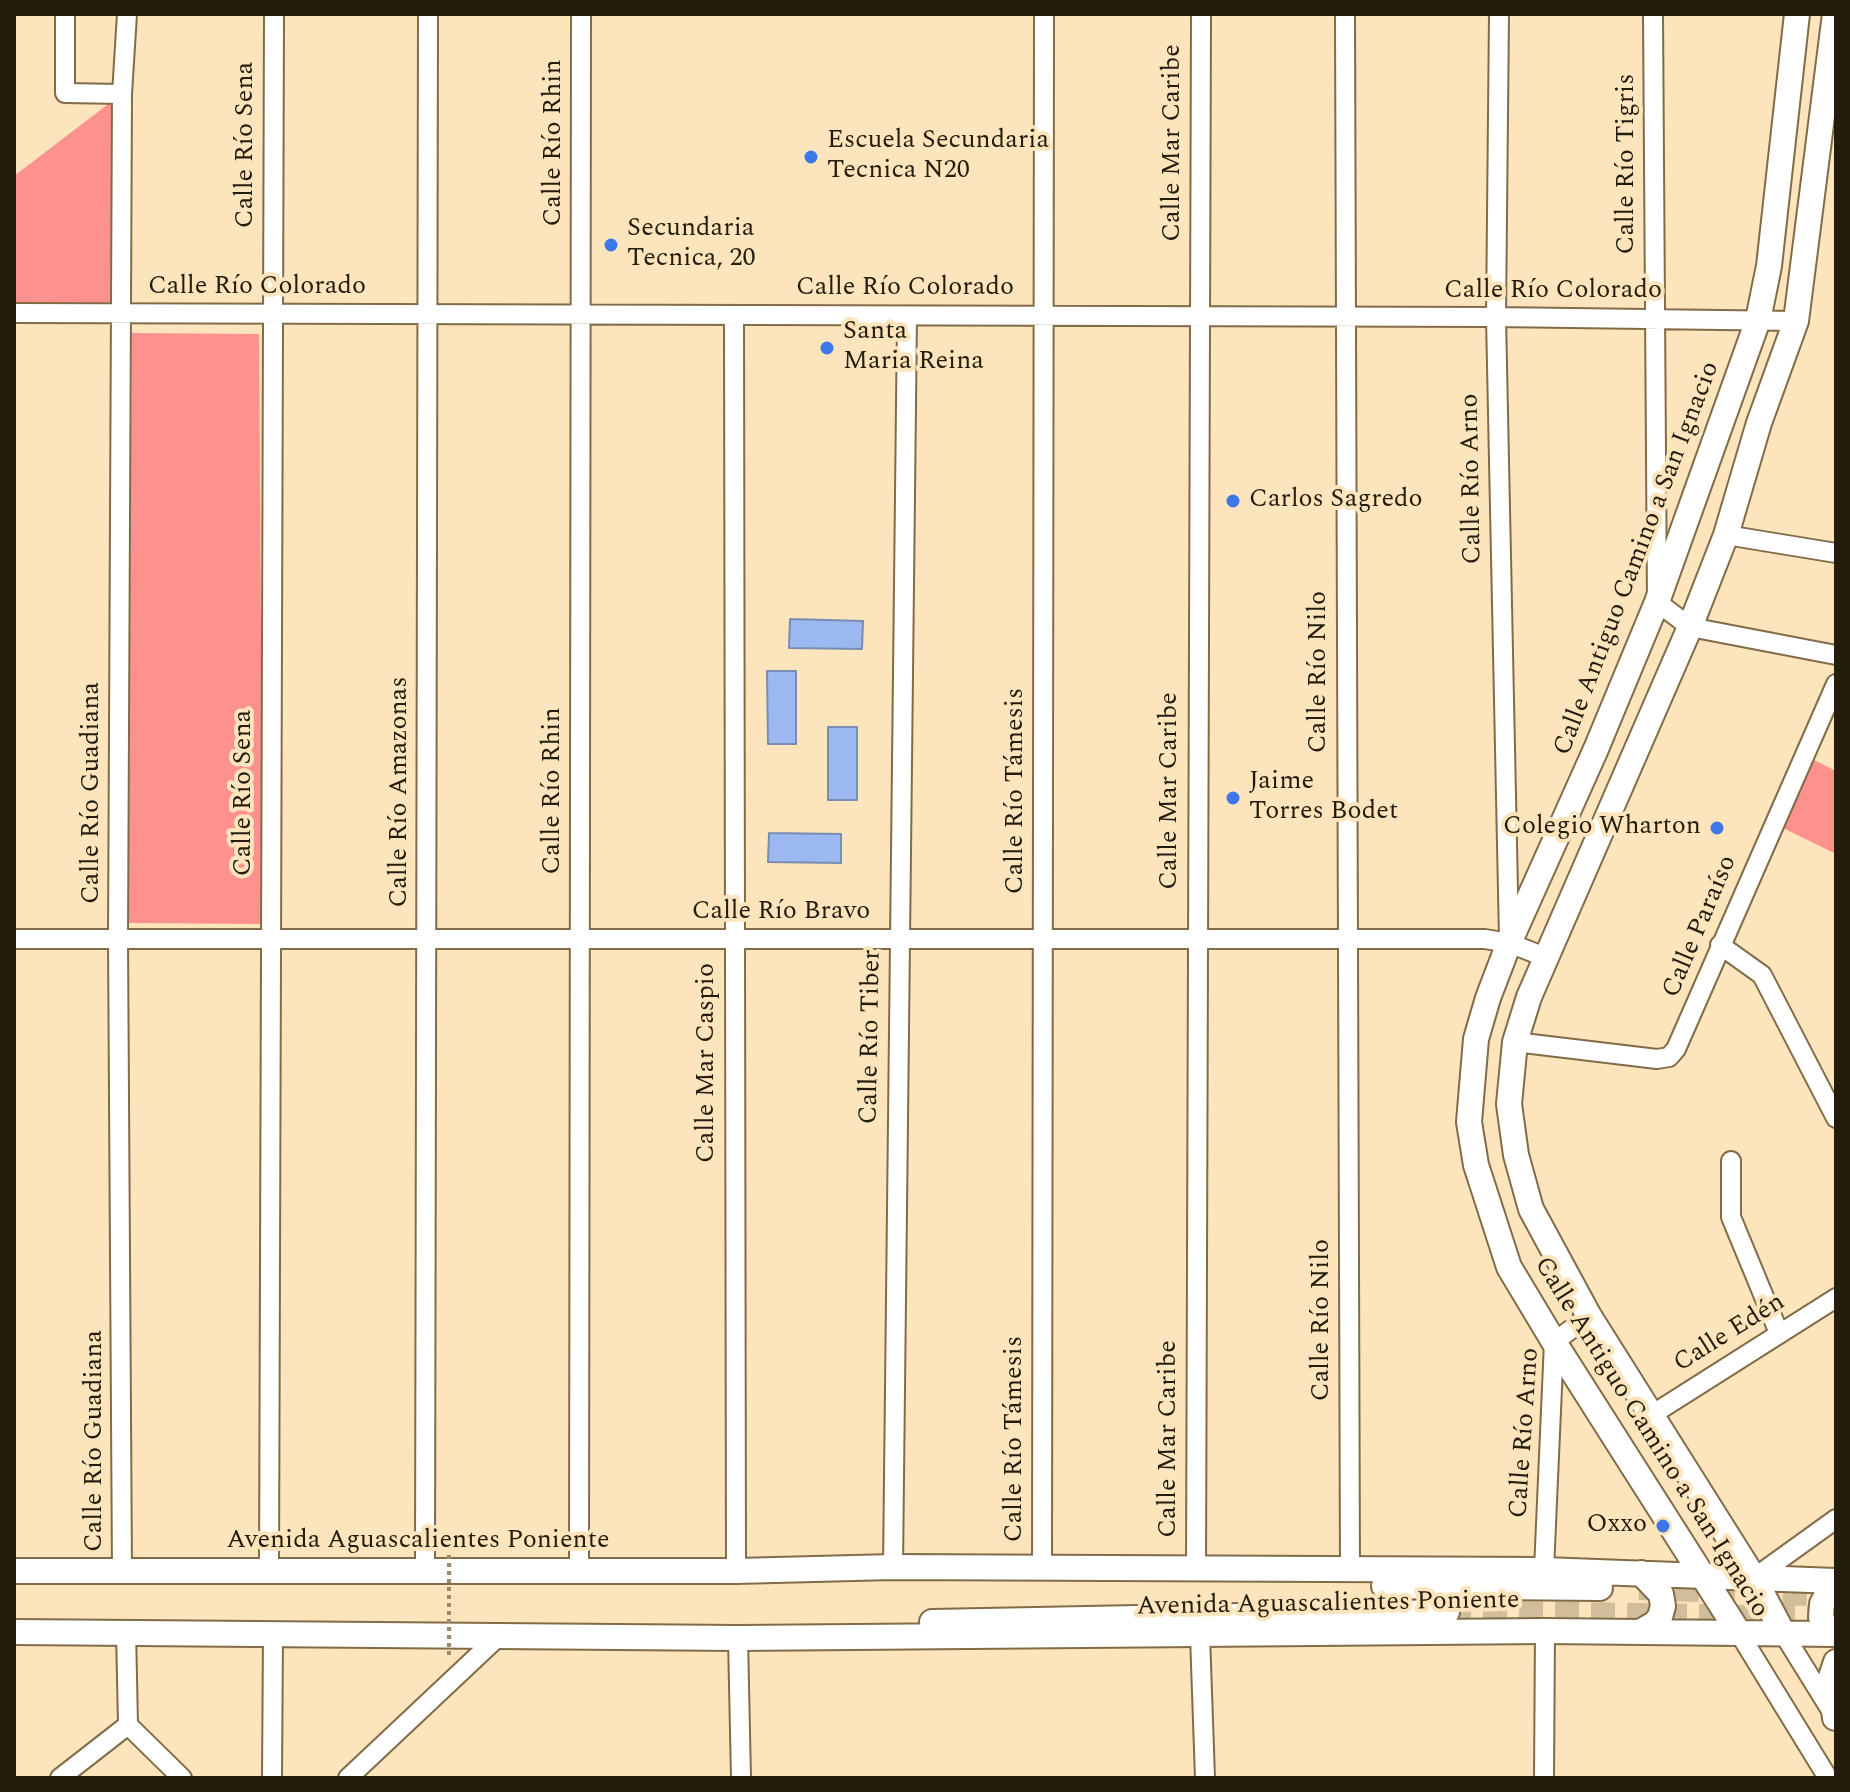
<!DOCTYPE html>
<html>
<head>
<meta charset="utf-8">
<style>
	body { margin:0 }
	#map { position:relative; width:1850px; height:1792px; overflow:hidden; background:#fce5bc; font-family:Spectral,serif }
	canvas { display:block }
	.frame { position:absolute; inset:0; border:16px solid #241c0c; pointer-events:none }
</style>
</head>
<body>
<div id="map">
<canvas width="1850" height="1792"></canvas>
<div class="frame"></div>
</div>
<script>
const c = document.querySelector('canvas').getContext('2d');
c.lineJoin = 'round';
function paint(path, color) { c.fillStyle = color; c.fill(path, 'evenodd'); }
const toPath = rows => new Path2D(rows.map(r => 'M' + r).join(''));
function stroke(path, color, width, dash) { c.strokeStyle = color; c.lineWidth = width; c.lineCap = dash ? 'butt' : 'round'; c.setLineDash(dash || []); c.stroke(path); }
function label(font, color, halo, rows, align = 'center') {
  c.font = font + ' Spectral,serif'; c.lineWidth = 8; c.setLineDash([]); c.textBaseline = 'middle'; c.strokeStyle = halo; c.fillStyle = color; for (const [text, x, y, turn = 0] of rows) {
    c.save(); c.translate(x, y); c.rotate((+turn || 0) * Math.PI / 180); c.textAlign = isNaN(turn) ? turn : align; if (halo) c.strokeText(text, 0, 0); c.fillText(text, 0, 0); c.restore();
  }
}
paint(toPath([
	[111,102,111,305,14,304,14,176],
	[132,333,259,334,263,924,127,923],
	[1814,760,1836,771,1836,854,1781,827]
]), '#fd918e');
const building = toPath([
	[790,619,863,621,862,649,789,648,790,619],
	[767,671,796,671,796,744,768,744,767,671],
	[828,727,857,727,857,800,828,800,828,727],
	[769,833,841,834,841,863,768,862,769,833]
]);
paint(building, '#9bb9f0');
stroke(building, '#798db2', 2);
stroke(toPath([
	[1639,1588,1836,1595],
	[1447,1612,1836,1618]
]), '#d1bd99', 24, [24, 12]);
const minor = toPath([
	[65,14,65,93,122,94],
	[1345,14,1350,1569],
	[1499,14,1496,317,1509,939],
	[1653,14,1657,602,1690,627,1836,655],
	[14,313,1496,317,1796,321],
	[734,315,736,1571],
	[1726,535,1836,553],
	[14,939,1485,939,1509,943,1545,957],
	[1720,945,1762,975,1836,1118],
	[1515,1042,1657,1059,1669,1057,1676,1049,1836,684],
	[1731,1161,1731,1217,1779,1333],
	[1653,1414,1836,1298],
	[893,1567,907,316],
	[1042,1568,1044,14],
	[1196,1568,1201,14],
	[579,1569,581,14],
	[425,1570,428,14],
	[1544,1570,1554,1342,1589,1316],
	[122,1571,118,939,122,94,127,14],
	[269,1572,274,14],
	[1754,1578,1836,1519],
	[126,1631,128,1725,182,1778],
	[1739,1633,1828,1778],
	[1783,1633,1832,1712],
	[1200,1635,1205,1778],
	[738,1638,741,1778],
	[60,1778,128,1725],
	[272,1778,273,1634],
	[348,1778,500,1635],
	[1544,1778,1545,1631]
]);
const major = toPath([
	[14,1571,736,1571,893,1567,1544,1570,1836,1581],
	[1384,1586,1600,1588],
	[932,1622,1447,1612],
	[14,1632,738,1638,1545,1631,1836,1634],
	[1640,1632,1654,1624,1660,1617,1663,1606,1661,1594,1641,1573],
	[1739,1633,1554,1342,1509,1267,1476,1165,1469,1122,1476,1039,1488,998,1509,943,1596,749,1657,602,1758,320,1769,266,1797,14],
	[1783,1633,1754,1578,1589,1316,1531,1209,1516,1155,1509,1104,1515,1042,1529,997,1690,627,1726,535,1759,423,1796,321,1835,14],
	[1829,1634,1821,1617,1822,1604,1835,1581],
	[1835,1718,1830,1680,1836,1662]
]);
stroke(minor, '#816c47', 22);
stroke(major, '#816c47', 28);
stroke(minor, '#fff', 18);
stroke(major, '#fff', 24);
stroke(toPath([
	[449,1655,449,1555]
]), '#9b8b6d', 4, [4, 4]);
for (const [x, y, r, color] of [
	[811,157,8,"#3e78e8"],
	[611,245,8,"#3e78e8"],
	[827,348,8,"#3e78e8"],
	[1233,501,8,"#3e78e8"],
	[1233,798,8,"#3e78e8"],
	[1717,828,8,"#3e78e8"],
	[1663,1526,8,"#3e78e8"]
]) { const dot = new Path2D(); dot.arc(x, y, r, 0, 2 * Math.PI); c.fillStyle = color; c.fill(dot); stroke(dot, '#fce5bc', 3); }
label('26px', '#241c0c', '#fce5bc', [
	["Escuela Secundaria",827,142],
	["Tecnica N20",827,172],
	["Secundaria",627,230],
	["Tecnica, 20",627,260],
	["Santa",843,333],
	["Maria Reina",843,363],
	["Carlos Sagredo",1249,501],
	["Jaime",1249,783],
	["Torres Bodet",1249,813],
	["Colegio Wharton",1701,828,"right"],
	["Oxxo",1647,1526,"right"]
], 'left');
label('26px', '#241c0c', '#fce5bc', [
	["Calle Río Rhin",555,143,-90],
	["Calle Mar Caribe",1174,143,-90],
	["Calle Río Sena",247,145,-90],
	["Calle Río Tigris",1628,164,-90],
	["Calle Río Colorado",257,288],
	["Calle Río Colorado",905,289],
	["Calle Río Colorado",1553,292],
	["Calle Río Arno",1473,479,-91],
	["Calle Antiguo Camino a San Ignacio",1638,559,-69],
	["Calle Río Nilo",1320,672,-90],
	["Calle Río Rhin",554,791,-90],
	["Calle Río Támesis",1017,791,-90],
	["Calle Mar Caribe",1171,791,-90],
	["Calle Río Amazonas",401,792,-90],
	["Calle Río Guadiana",93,793,-90],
	["Calle Río Sena",245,793,-90],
	["Calle Río Bravo",781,913],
	["Calle Paraíso",1701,927,-67],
	["Calle Río Tiber",872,1037,-89],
	["Calle Mar Caspio",708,1063,-90],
	["Calle Río Nilo",1323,1320,-90],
	["Calle Edén",1730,1334,-32],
	["Calle Río Arno",1526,1433,-86],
	["Calle Antiguo Camino a San Ignacio",1650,1438,58],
	["Calle Río Támesis",1016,1439,-90],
	["Calle Mar Caribe",1170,1439,-90],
	["Calle Río Guadiana",96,1441,-90],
	["Avenida Aguascalientes Poniente",418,1542],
	["Avenida Aguascalientes Poniente",1328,1605,-1]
]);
</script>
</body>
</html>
